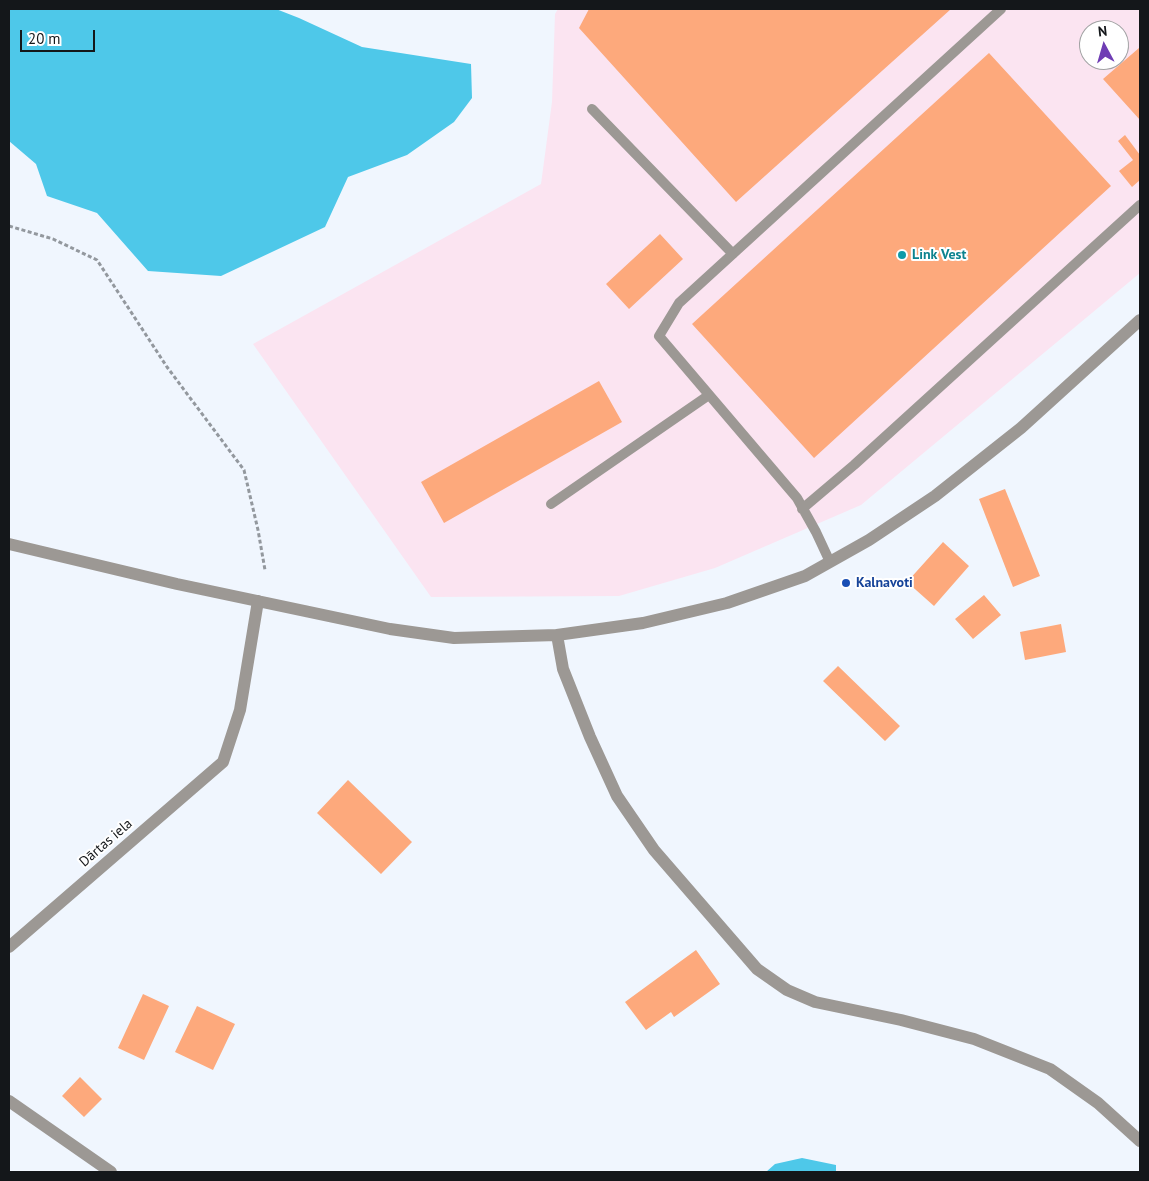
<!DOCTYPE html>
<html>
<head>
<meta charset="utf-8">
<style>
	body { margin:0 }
	#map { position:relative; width:1149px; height:1181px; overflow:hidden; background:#f0f6fe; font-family:"PT Sans",sans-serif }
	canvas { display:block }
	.frame { position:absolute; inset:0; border:10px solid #14171a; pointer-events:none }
	.north { position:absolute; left:1079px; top:20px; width:50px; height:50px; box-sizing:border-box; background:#fff; border:1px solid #a1a2a3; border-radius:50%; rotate:354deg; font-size:14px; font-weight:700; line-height:20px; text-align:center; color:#14171a }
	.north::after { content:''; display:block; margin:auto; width:18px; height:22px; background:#6f3db4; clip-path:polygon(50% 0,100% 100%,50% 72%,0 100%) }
	.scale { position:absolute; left:20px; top:30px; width:75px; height:22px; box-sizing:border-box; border:2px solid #14171a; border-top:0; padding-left:6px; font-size:15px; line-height:18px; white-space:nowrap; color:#14171a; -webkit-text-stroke:4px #fff; paint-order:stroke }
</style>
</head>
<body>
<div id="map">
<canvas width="1149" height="1181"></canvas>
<div class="frame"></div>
<div class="north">N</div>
<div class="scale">20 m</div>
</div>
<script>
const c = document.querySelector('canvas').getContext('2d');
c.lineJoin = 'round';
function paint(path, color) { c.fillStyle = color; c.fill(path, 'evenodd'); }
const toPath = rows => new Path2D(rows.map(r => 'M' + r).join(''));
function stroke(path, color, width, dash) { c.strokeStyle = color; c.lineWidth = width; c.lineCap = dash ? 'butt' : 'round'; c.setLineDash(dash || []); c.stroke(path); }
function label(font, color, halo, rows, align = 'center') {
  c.font = font + ' "PT Sans",sans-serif'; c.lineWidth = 4; c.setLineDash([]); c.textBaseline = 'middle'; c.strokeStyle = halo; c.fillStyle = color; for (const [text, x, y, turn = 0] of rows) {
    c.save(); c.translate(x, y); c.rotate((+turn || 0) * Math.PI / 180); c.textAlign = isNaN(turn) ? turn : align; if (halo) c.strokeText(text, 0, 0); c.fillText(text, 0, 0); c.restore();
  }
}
paint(toPath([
	[558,9,1140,9,1140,273,861,505,715,568,619,596,431,597,253,344,541,184,552,102,555,14],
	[1089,30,1119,30,1119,60,1089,60]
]), '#fbe4f1');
paint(toPath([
	[9,9,276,9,299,18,362,47,471,64,472,98,454,122,407,155,348,177,325,227,221,276,148,271,97,213,47,196,36,164,9,141],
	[802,1158,836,1165,836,1172,766,1172,775,1164]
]), '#4ec8e9');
paint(toPath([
	[589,9,951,9,736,202,579,28],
	[1139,48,1140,50,1140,120,1103,79],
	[989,53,1111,186,814,458,692,324],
	[1125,135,1140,155,1140,180,1132,187,1119,171,1133,160,1118,141],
	[660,234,683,259,629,309,606,284],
	[599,381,622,422,444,523,421,482],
	[1005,489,1040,576,1013,587,979,499],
	[943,542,969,566,934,606,907,582],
	[984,595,1001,615,973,639,955,619],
	[1061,624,1066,652,1025,660,1020,632],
	[838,666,900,726,885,741,823,681],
	[348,780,412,842,381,874,317,813],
	[696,950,720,984,674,1017,671,1012,646,1030,625,1002],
	[143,994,169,1006,144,1060,118,1048],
	[197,1006,235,1024,213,1070,175,1052],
	[80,1077,102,1099,84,1117,62,1096]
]), '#fda97c');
stroke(toPath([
	[9,226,53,239,97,260,167,367,244,470,258,530,265,570]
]), '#93989e', 3, [4, 2.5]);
stroke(toPath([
	[592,109,733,254],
	[551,504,709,395],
	[802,509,854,465,1140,205],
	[830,562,816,532,797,498,659,336,679,303,1001,9]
]), '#9c9894', 10);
stroke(toPath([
	[9,544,177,584,390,629,454,638,557,635,643,623,727,603,805,576,869,540,935,496,1021,428,1140,320],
	[557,635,563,669,590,737,617,796,654,850,757,969,787,990,815,1002,901,1020,974,1039,1050,1069,1098,1103,1140,1141],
	[9,947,223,762,240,710,258,601],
	[9,1101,111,1172]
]), '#9c9894', 12);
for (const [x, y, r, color] of [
	[902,255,5,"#0f9aa8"],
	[846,583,5,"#1a4fb4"]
]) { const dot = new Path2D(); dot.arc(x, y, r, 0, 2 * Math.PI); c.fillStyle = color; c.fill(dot); stroke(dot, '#fff', 2); }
label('bold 14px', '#0d838f', '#fff', [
	["Link Vest",912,255]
], 'left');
label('bold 14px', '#164399', '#fff', [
	["Kalnavoti",856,583]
], 'left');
label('14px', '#14171a', '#fff', [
	["Dārtas iela",106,843,-41]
]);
</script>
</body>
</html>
